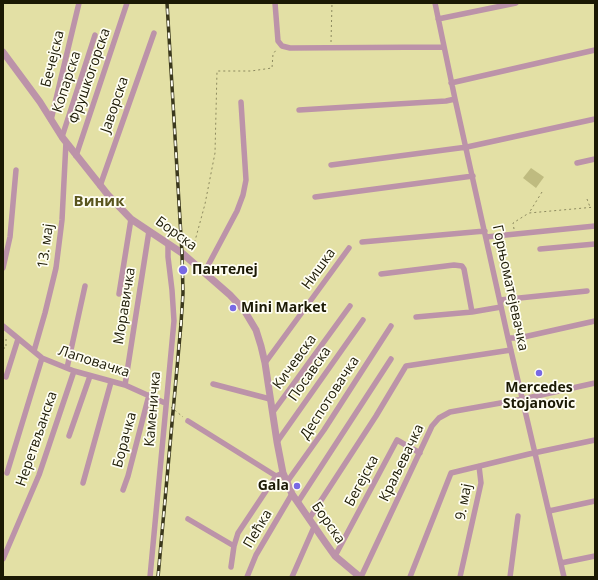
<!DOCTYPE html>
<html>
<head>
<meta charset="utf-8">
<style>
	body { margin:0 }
	#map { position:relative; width:598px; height:580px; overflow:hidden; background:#e3e0a5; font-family:"Open Sans",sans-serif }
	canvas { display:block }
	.frame { position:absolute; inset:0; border:4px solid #1b1904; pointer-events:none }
</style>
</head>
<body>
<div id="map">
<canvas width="598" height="580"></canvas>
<div class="frame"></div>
</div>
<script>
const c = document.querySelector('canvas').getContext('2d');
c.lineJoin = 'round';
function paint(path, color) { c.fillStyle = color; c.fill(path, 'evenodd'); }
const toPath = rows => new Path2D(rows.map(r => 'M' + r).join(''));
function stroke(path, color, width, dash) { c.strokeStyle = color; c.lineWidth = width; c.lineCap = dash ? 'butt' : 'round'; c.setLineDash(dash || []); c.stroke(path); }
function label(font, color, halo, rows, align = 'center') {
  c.font = font + ' "Open Sans",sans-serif'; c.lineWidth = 3.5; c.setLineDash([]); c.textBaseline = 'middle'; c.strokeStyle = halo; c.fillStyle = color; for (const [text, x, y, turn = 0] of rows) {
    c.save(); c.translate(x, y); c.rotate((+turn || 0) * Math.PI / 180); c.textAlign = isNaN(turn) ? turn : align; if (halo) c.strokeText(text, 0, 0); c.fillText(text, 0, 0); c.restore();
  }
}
paint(toPath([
	[531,168,544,177,536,188,523,178]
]), '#bfbb80');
stroke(toPath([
	[331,42,332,3],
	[542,192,529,213,595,207],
	[587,199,590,207],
	[514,229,513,223,529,213],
	[192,252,205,204,215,153,217,71,251,71,272,68,273,54,277,49],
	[3,340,3,344],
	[3,348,6,348,6,337],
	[171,407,183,417]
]), '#8c895f', 1, [2, 3]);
stroke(toPath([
	[275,3,278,41,282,46,290,48,444,47],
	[435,3,455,99,508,338,564,577],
	[438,19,516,3],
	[451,83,595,50],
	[299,110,446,101,455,99],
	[51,120,79,3],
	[62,137,95,35],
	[76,156,127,3],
	[577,163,595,159],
	[331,165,467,147,595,119],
	[100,186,154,33],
	[315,197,473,176],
	[486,237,595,226],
	[362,242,485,231],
	[540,249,595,244],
	[3,268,10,237,16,170],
	[204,273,237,211,243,195,246,180,241,102],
	[381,274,454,265,462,266,464,269,472,312],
	[119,294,131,219],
	[500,300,587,291],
	[416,317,472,312,501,307],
	[3,326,42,358,74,371,125,385,165,403],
	[508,338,519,338,595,321],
	[34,351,45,313,56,268,62,220,66,142],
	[265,363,349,248],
	[67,368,85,286],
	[6,377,18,339],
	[213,384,270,399],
	[125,385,149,231],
	[273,412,350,306],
	[188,421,276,476,283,473],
	[69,436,90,376],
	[277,442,363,320],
	[7,473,42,358],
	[287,482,324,430,391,326],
	[83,483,111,382],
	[123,490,128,476,149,395],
	[298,502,391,359],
	[549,511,595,501],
	[188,519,234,546],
	[309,519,376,416,406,366,511,350],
	[335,556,397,440,420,453],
	[3,559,39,475,74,371],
	[561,563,595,556],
	[231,567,234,546,238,533,276,476],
	[150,577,174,321,172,290,168,257,168,244],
	[247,577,256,555,292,494],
	[292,577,314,527],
	[361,577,432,426,439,418,450,412,523,399,595,383],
	[410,577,451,473,529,454,595,440],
	[460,577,481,483,479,466],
	[510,577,518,516]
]), '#bc93a9', 5.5);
stroke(toPath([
	[3,52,40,102,62,137,108,195,131,219,182,253,230,295,244,310,256,330,261,346,265,363,277,442,283,473,292,494,325,542,335,556,360,577]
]), '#bc93a9', 7);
const rail = toPath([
	[158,577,181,324,183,293,182,253,167,3]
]);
stroke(rail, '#3b381d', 3.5);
stroke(rail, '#fffef3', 2, [6]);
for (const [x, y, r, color] of [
	[183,270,5,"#7869e4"],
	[233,308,4,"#7869e4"],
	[539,373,4,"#7869e4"],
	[297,486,4,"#7869e4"]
]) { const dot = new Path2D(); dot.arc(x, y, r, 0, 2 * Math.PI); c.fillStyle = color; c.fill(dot); stroke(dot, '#fffef3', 1.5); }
label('14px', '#1b1904', '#fffef3', [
	["Бечејска",53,59,-76],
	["Фрушкогорска",90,76,-71],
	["Копарска",67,82,-72],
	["Јаворска",115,105,-71],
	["Борска",176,234,36],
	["13. мај",46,246,-82],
	["Нишка",319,269,-54],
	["Горњоматејевачка",510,288,78],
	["Моравичка",125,306,-81],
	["Лаповачка",94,362,18],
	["Кичевска",295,362,-54],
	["Посавска",310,374,-55],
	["Деспотовачка",330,398,-57],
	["Каменичка",153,409,-85],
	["Неретвљанска",37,439,-71],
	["Борачка",125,440,-75],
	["Краљевачка",402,463,-64],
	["Бегејска",362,481,-62],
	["9. мај",464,502,-79],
	["Борска",328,523,55],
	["Пећка",258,529,-59]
]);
label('bold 14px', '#1b1904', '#fffef3', [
	["Пантелеј",192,270],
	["Mini Market",241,308],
	["Mercedes",539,388,"center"],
	["Stojanovic",539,404,"center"],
	["Gala",289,486,"right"]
], 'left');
label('bold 15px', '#59551d', '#fffef3', [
	["Виник",99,202]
]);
</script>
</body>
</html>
